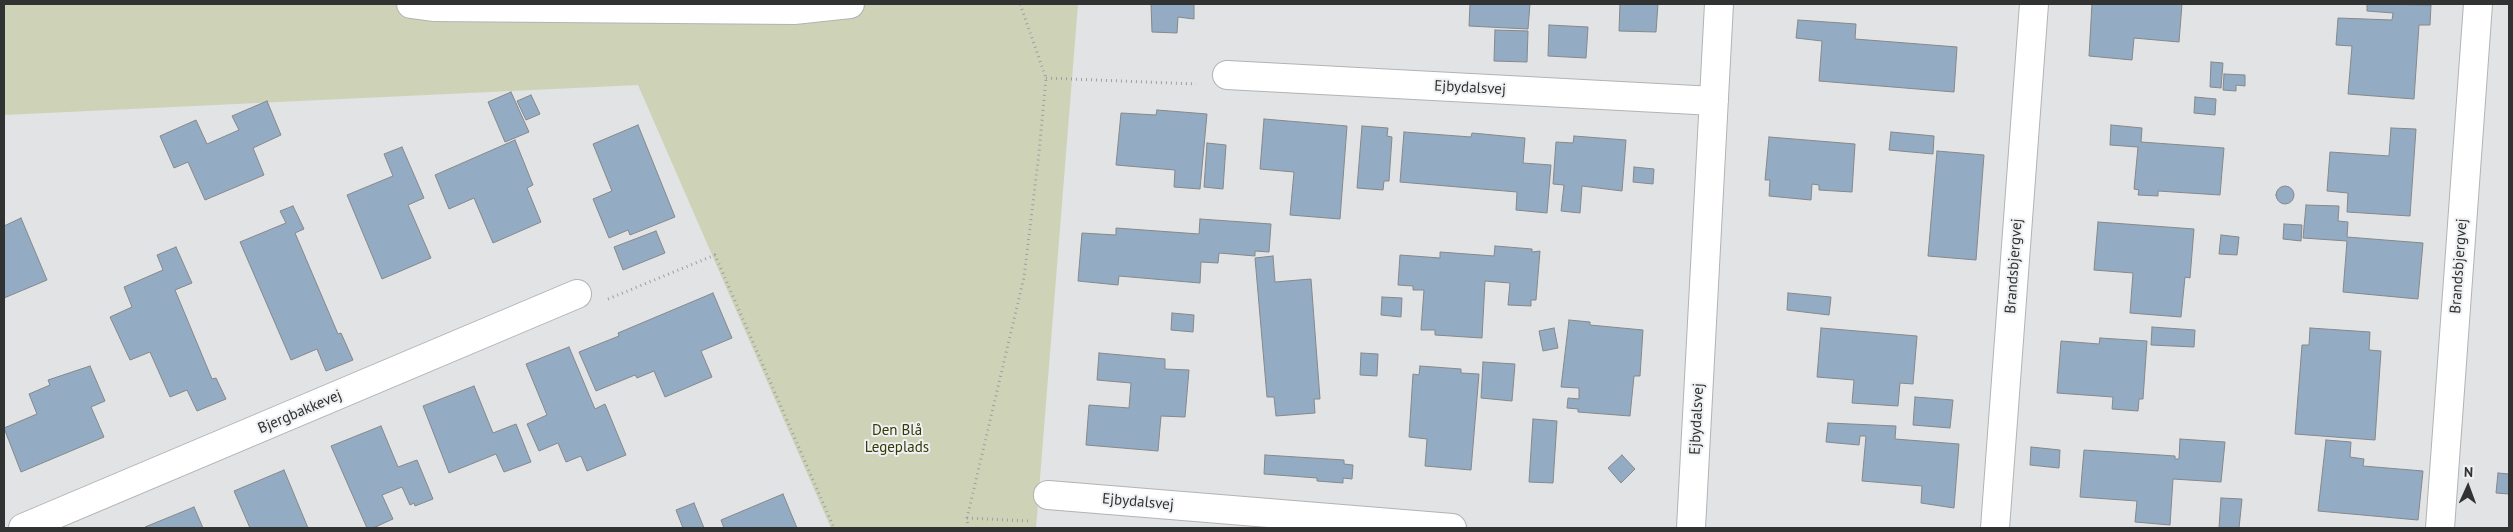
<!DOCTYPE html>
<html>
<head>
<meta charset="utf-8">
<style>
	body { margin:0 }
	#map { position:relative; width:2513px; height:532px; overflow:hidden; background:#e1e3e5; font-family:"PT Sans",sans-serif }
	canvas { display:block }
	.frame { position:absolute; inset:0; border:5px solid #313232; pointer-events:none }
	.north { position:absolute; left:2443px; top:462px; width:50px; height:50px; -webkit-text-stroke:4px #eef0f2; paint-order:stroke; rotate:2deg; font-size:14px; font-weight:700; line-height:20px; text-align:center; color:#313232 }
	.north::after { content:''; display:block; margin:auto; width:18px; height:22px; background:#313232; clip-path:polygon(50% 0,100% 100%,50% 72%,0 100%) }
</style>
</head>
<body>
<div id="map">
<canvas width="2513" height="532"></canvas>
<div class="frame"></div>
<div class="north">N</div>
</div>
<script>
const c = document.querySelector('canvas').getContext('2d');
c.lineJoin = 'round';
function paint(path, color) { c.fillStyle = color; c.fill(path, 'evenodd'); }
const toPath = rows => new Path2D(rows.map(r => 'M' + r).join(''));
function stroke(path, color, width, dash) { c.strokeStyle = color; c.lineWidth = width; c.lineCap = dash ? 'butt' : 'round'; c.setLineDash(dash || []); c.stroke(path); }
function label(font, color, halo, rows, align = 'center') {
  c.font = font + ' "PT Sans",sans-serif'; c.lineWidth = 4; c.setLineDash([]); c.textBaseline = 'middle'; c.strokeStyle = halo; c.fillStyle = color; for (const [text, x, y, turn = 0] of rows) {
    c.save(); c.translate(x, y); c.rotate((+turn || 0) * Math.PI / 180); c.textAlign = isNaN(turn) ? turn : align; if (halo) c.strokeText(text, 0, 0); c.fillText(text, 0, 0); c.restore();
  }
}
paint(toPath([
	[4,4,1078,4,1036,528,831,528,638,85,4,115]
]), '#ced3b8');
const building = toPath([
	[1151,4,1194,4,1194,19,1178,17,1177,33,1152,32,1151,4],
	[1470,4,1530,4,1528,29,1469,26,1470,4],
	[1620,4,1658,4,1656,32,1619,31,1620,4],
	[2092,4,2182,4,2179,42,2134,38,2132,60,2089,56,2092,4],
	[2367,4,2431,5,2430,25,2419,25,2414,99,2348,94,2352,46,2336,45,2338,18,2392,20,2393,13,2367,11,2367,4],
	[1798,20,1856,24,1855,39,1957,47,1954,92,1819,81,1822,41,1796,38,1798,20],
	[1549,25,1588,27,1586,58,1548,56,1549,25],
	[1495,30,1528,31,1527,62,1494,61,1495,30],
	[2211,62,2223,63,2221,88,2210,87,2211,62],
	[2224,74,2245,75,2245,86,2236,85,2236,91,2223,90,2224,74],
	[511,92,529,132,505,142,488,102,511,92],
	[531,95,540,114,526,120,517,101,531,95],
	[2195,97,2216,99,2215,115,2194,113,2195,97],
	[267,101,281,135,253,148,264,175,205,200,188,162,174,168,160,136,196,120,207,144,239,130,232,116,267,101],
	[1157,110,1207,114,1200,189,1174,187,1175,170,1116,165,1121,113,1156,115,1157,110],
	[1264,119,1347,126,1340,219,1290,215,1294,172,1260,169,1264,119],
	[638,125,675,217,630,235,628,230,609,238,593,199,612,191,593,144,638,125],
	[2111,125,2142,128,2141,142,2224,148,2220,195,2158,191,2158,196,2138,195,2139,190,2134,189,2138,147,2110,145,2111,125],
	[1362,126,1388,128,1387,136,1392,137,1389,181,1384,181,1383,190,1357,188,1362,126],
	[2391,128,2416,129,2410,216,2347,212,2348,193,2327,191,2330,152,2389,156,2391,128],
	[1404,132,1471,137,1472,133,1525,138,1523,163,1551,165,1547,213,1516,210,1517,192,1400,182,1404,132],
	[1891,132,1934,136,1933,154,1889,150,1891,132],
	[1574,136,1626,140,1622,191,1582,186,1580,213,1561,211,1564,185,1553,184,1556,142,1573,143,1574,136],
	[1769,137,1855,144,1852,192,1819,190,1819,185,1812,184,1811,200,1769,196,1770,180,1765,180,1769,137],
	[515,140,533,185,527,188,541,222,493,243,474,198,449,209,435,175,515,140],
	[1207,143,1226,145,1223,189,1204,187,1207,143],
	[402,147,424,198,408,205,431,258,382,279,347,195,393,176,384,154,402,147],
	[1937,151,1984,155,1976,260,1928,256,1937,151],
	[1634,167,1654,169,1653,184,1633,182,1634,167],
	'2276 195a9 9 0 1 1 18 0a9 9 0 1 1-18 0Z',
	[2306,205,2339,206,2338,221,2348,222,2347,237,2423,243,2418,299,2343,292,2347,241,2303,238,2306,205],
	[293,206,304,229,295,233,338,334,341,333,353,360,326,371,317,349,291,360,240,242,286,223,280,211,293,206],
	[21,218,47,280,4,298,4,226,21,218],
	[1200,219,1271,224,1269,252,1255,251,1255,256,1219,253,1218,263,1201,262,1200,283,1119,276,1118,285,1078,281,1082,233,1116,235,1116,228,1199,234,1200,219],
	[2098,222,2194,229,2190,278,2185,277,2181,317,2130,313,2133,273,2094,270,2098,222],
	[2284,224,2302,225,2301,241,2283,239,2284,224],
	[656,231,665,253,623,270,614,247,656,231],
	[2221,235,2239,237,2237,255,2219,254,2221,235],
	[1495,246,1532,249,1532,252,1540,251,1536,300,1531,300,1531,306,1508,305,1510,283,1485,281,1482,338,1435,335,1435,330,1421,330,1424,290,1413,290,1413,286,1398,285,1400,255,1440,258,1440,252,1494,256,1495,246],
	[176,247,192,283,175,290,212,379,216,378,226,399,197,411,187,390,170,397,150,352,130,360,110,317,132,307,124,287,163,270,157,255,176,247],
	[1273,256,1275,282,1311,279,1320,399,1314,399,1315,413,1276,416,1274,397,1267,397,1255,258,1273,256],
	[713,293,732,338,701,351,712,377,665,397,654,371,637,378,635,375,596,391,579,352,619,336,618,333,713,293],
	[1788,293,1831,297,1829,315,1787,310,1788,293],
	[1382,297,1402,298,1401,317,1381,315,1382,297],
	[1172,313,1194,315,1193,332,1171,330,1172,313],
	[1569,320,1590,322,1590,325,1643,330,1640,376,1634,376,1630,416,1578,412,1578,409,1567,408,1568,398,1579,399,1579,388,1561,387,1569,320],
	[2152,327,2195,330,2194,347,2151,345,2152,327],
	[1554,328,1558,348,1543,351,1539,331,1554,328],
	[1821,328,1917,336,1913,384,1900,383,1898,406,1852,403,1854,380,1817,377,1821,328],
	[2310,328,2370,332,2369,350,2381,351,2375,440,2295,434,2302,345,2309,345,2310,328],
	[2100,338,2147,341,2143,399,2139,399,2138,411,2112,409,2113,397,2057,393,2061,341,2099,344,2100,338],
	[569,347,595,409,605,404,626,455,587,471,581,456,566,462,558,443,539,451,527,424,547,415,526,364,569,347],
	[1099,353,1165,359,1165,369,1189,370,1185,417,1161,416,1158,451,1086,445,1089,405,1129,408,1131,383,1097,380,1099,353],
	[1361,353,1378,354,1377,376,1360,375,1361,353],
	[1483,362,1515,364,1512,401,1481,398,1483,362],
	[90,366,105,401,91,407,104,437,21,472,4,428,37,414,29,394,50,385,48,380,90,366],
	[1420,366,1461,369,1461,373,1479,374,1471,470,1425,466,1427,439,1409,437,1413,374,1419,375,1420,366],
	[474,386,493,433,516,424,531,462,504,472,496,454,449,473,423,406,474,386],
	[1915,397,1953,400,1950,428,1913,425,1915,397],
	[1533,419,1557,421,1553,483,1529,482,1533,419],
	[1828,423,1896,426,1895,439,1959,444,1954,508,1921,503,1922,486,1862,481,1866,436,1860,436,1859,445,1826,442,1828,423],
	[381,426,398,467,417,460,433,499,415,506,414,503,410,505,402,487,382,495,393,519,373,528,367,528,331,446,381,426],
	[2180,439,2225,442,2221,482,2173,479,2170,525,2135,522,2137,501,2080,497,2084,450,2175,456,2175,459,2179,459,2180,439],
	[2326,440,2351,442,2350,457,2364,459,2363,466,2423,471,2418,520,2318,511,2326,440],
	[2031,447,2060,450,2059,468,2030,465,2031,447],
	[1265,455,1344,460,1344,464,1353,465,1352,479,1343,478,1343,483,1317,481,1317,478,1264,474,1265,455],
	[1622,455,1635,469,1621,483,1608,468,1622,455],
	[284,470,308,528,250,528,234,491,284,470],
	[2498,473,2509,474,2509,494,2496,493,2498,473],
	[783,494,797,528,724,528,721,520,783,494],
	[2221,498,2242,499,2239,528,2219,528,2221,498],
	[694,503,704,528,683,528,676,510,694,503],
	[194,507,203,528,145,528,145,527,194,507]
]);
paint(building, '#93abc3');
stroke(building, '#86888a', 1);
const minor = toPath([
	[411,4,433,7,794,10,850,4],
	[1227,75,1714,101],
	[1048,495,1452,528],
	[23,528,577,294],
	[1691,528,1719,4],
	[1995,528,2034,4],
	[2440,528,2478,4]
]);
stroke(minor, '#b1b3b5', 30);
stroke(toPath([
	[1046,78,1196,84],
	[608,299,715,255,834,528],
	[967,518,1029,521],
	[968,528,967,518,1024,277,1039,153,1046,78,1020,4]
]), '#9d9fa0', 3, [1, 4]);
stroke(minor, '#fff', 28);
label('15px', '#313232', '#eef0f2', [
	["Ejbydalsvej",1470,88,3],
	["Brandsbjergvej",2014,266,-86],
	["Brandsbjergvej",2459,266,-86],
	["Bjergbakkevej",300,412,-23],
	["Ejbydalsvej",1697,419,-87],
	["Ejbydalsvej",1138,502,5]
]);
label('15px', '#333a02', '#eef0f2', [
	["Den Blå",897,431],
	["Legeplads",897,448]
]);
</script>
</body>
</html>
